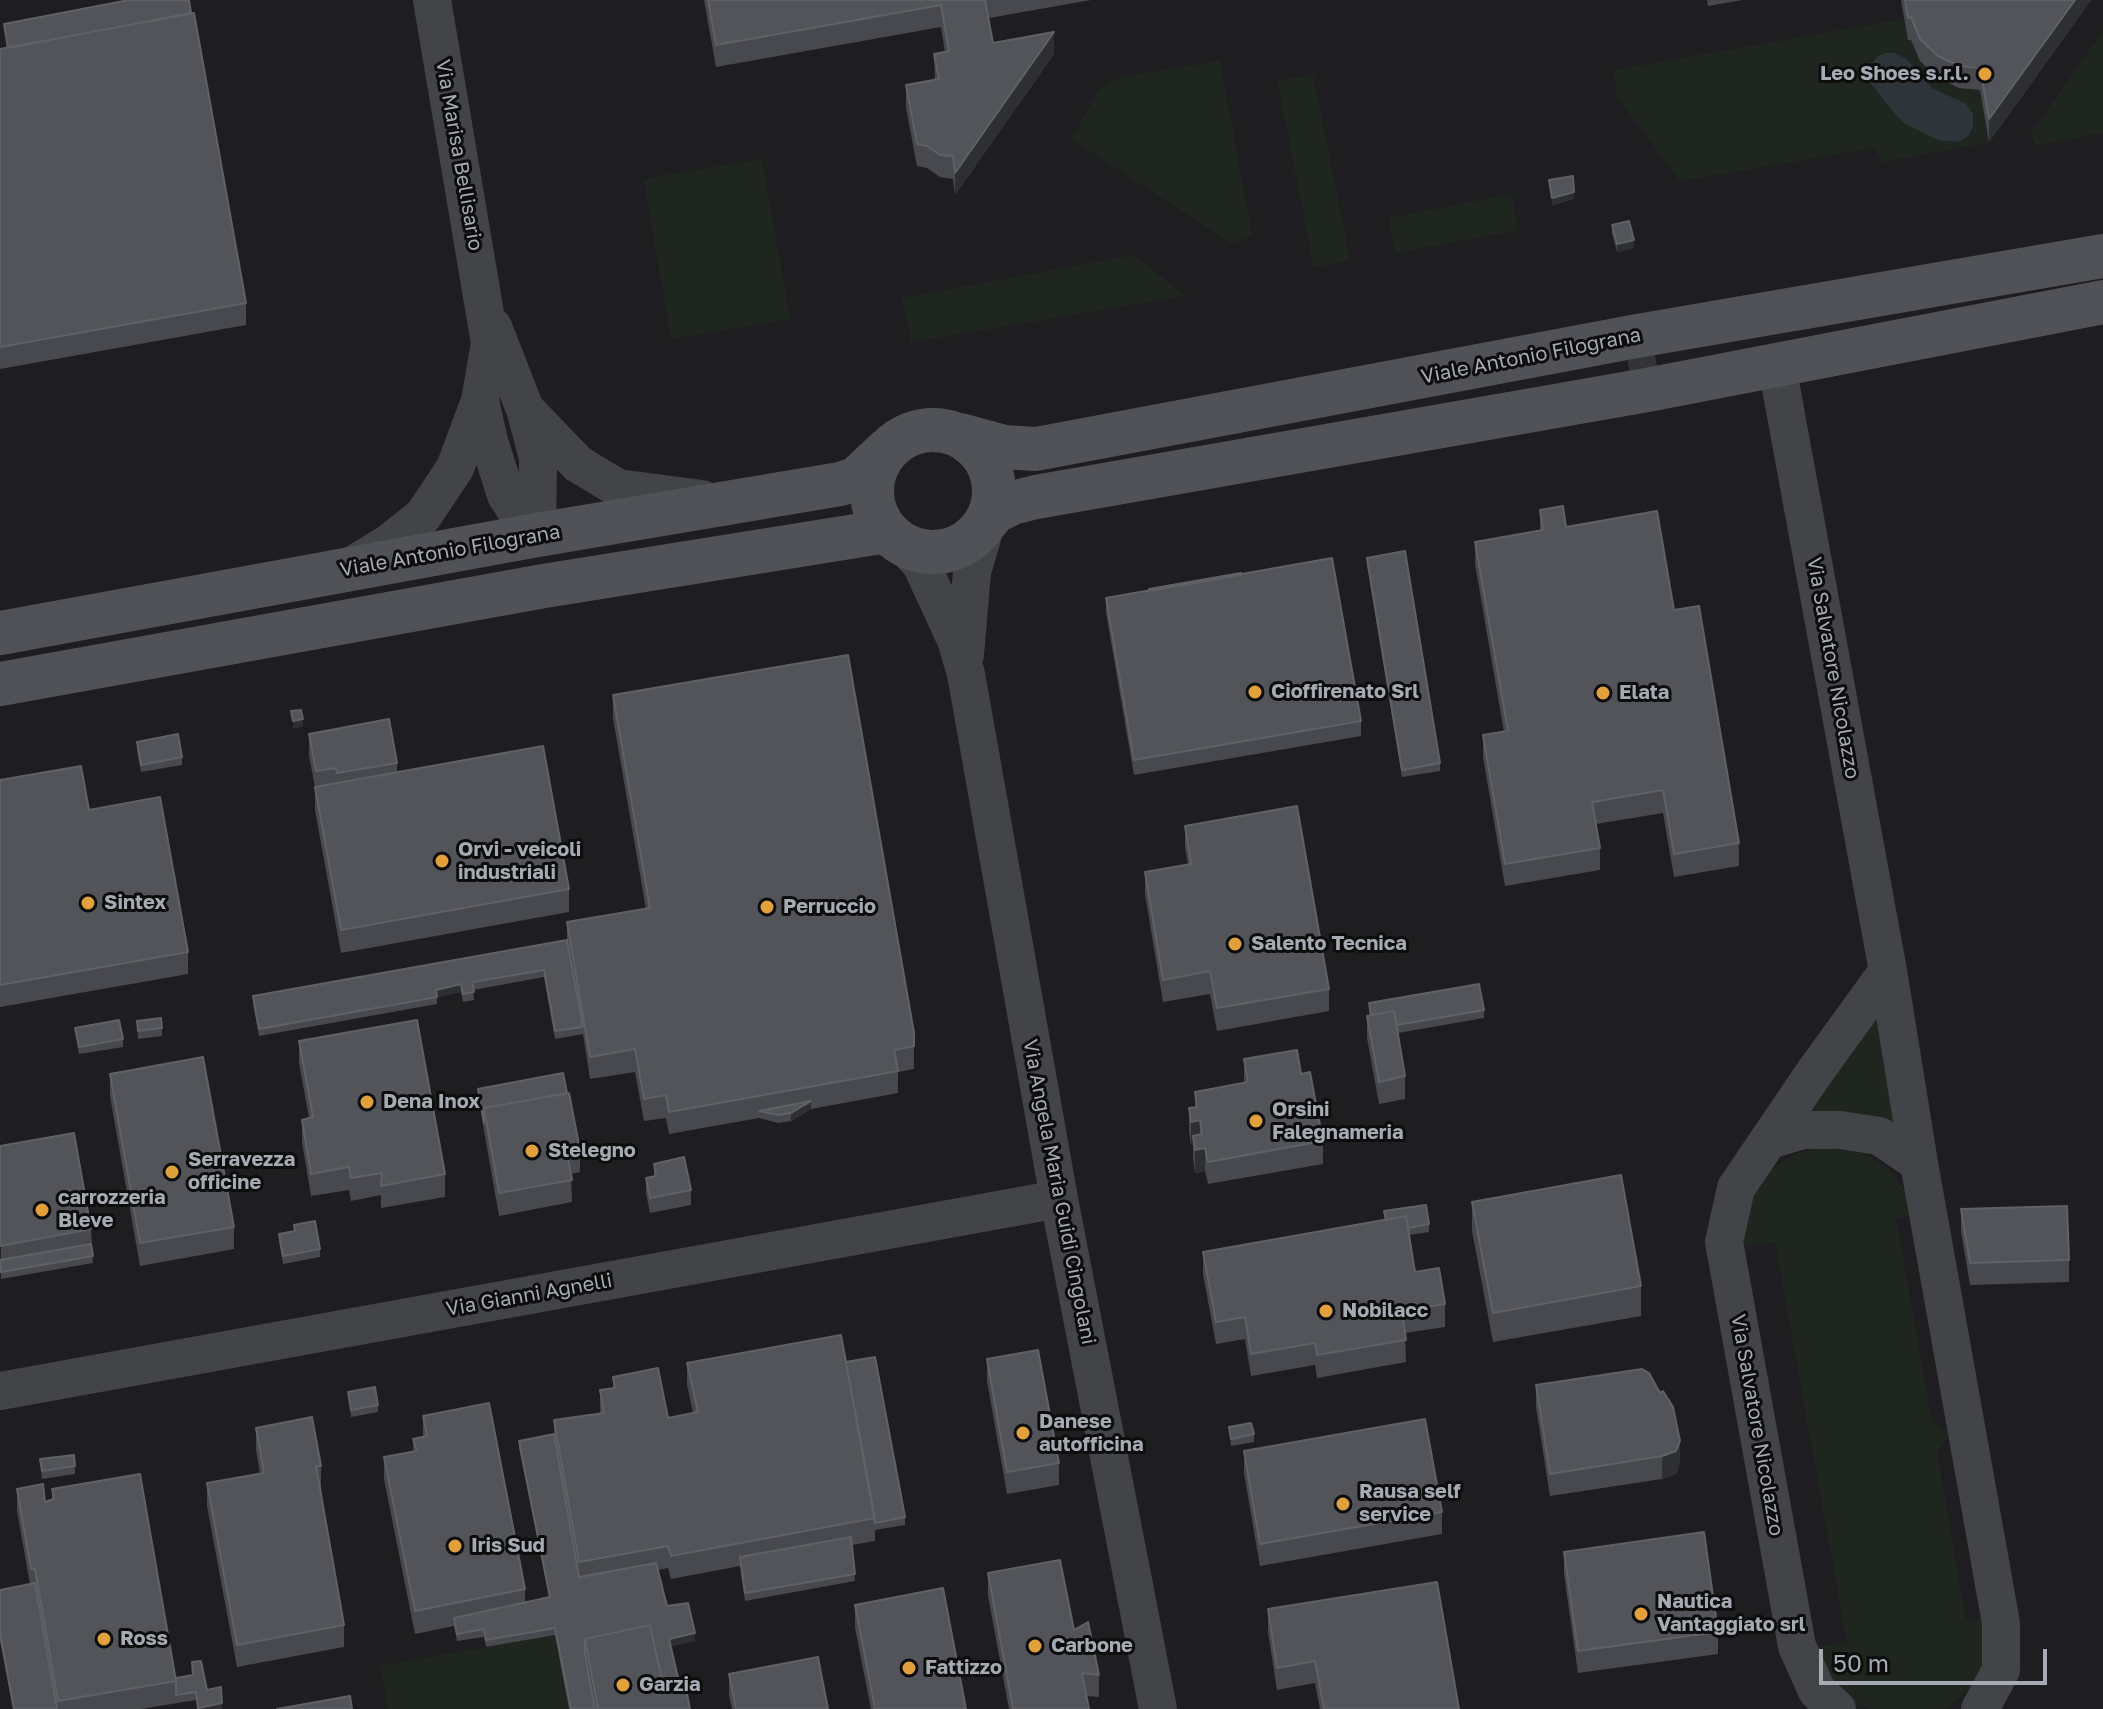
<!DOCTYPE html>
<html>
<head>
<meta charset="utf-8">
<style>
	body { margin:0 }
	#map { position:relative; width:2103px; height:1709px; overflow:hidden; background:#121213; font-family:"Golos Text",sans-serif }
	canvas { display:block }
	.scale { position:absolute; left:1819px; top:1649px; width:228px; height:36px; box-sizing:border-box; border:4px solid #a5aab3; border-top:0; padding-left:10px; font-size:24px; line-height:28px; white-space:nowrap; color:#a5aab3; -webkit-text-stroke:6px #0d0d0e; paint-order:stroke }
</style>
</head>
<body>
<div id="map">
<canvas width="2103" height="1709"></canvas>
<div class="scale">50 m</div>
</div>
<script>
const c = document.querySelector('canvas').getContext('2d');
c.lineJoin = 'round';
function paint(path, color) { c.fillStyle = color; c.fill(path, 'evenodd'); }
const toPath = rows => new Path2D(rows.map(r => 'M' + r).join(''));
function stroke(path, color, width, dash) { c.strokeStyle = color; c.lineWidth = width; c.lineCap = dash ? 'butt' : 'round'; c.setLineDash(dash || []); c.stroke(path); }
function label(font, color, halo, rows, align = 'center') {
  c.font = font + ' "Golos Text",sans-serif'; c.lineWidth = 6; c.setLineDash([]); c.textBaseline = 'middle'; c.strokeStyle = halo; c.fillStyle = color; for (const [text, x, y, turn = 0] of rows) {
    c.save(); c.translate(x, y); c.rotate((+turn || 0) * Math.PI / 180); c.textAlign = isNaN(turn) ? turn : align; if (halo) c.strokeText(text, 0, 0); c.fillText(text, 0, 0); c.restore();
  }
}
paint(toPath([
	[0,0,2103,0,2103,1709,0,1709]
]), '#1e1e20');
paint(toPath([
	[1904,19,1908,40,1911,40,1915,52,1927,69,1948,84,1980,90,1989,142,1884,162,1873,148,1680,181,1617,97,1614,70],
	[1908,60,1932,88,1956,99,1904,123,1875,90],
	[2103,31,2103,133,2036,145,2030,134],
	[1220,61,1252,236,1231,243,1071,139,1100,88,1125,76],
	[1313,75,1350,260,1314,267,1277,81],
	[762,159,790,319,671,339,644,179],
	[1511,194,1518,230,1396,253,1389,218],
	[1134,255,1185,296,911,342,902,298],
	[1876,1016,1895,1130,1856,1113,1804,1117],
	[1823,1148,1862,1153,1887,1167,1911,1200,1916,1215,1896,1218,1932,1422,1951,1433,1937,1453,1966,1620,1986,1617,1987,1660,1977,1682,1945,1709,1870,1709,1850,1701,1831,1683,1817,1647,1847,1643,1775,1242,1743,1246,1744,1225,1748,1201,1768,1171,1798,1153],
	[555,1635,569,1709,388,1709,380,1666]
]), '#1f261f');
paint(toPath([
	[1886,53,1895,53,1908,60,1932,88,1966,104,1973,114,1973,127,1968,136,1959,142,1938,140,1904,123,1895,114,1869,81,1873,62,1878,56]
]), '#2d353b');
stroke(toPath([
	[1637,336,1647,390]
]), '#333438', 28);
stroke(toPath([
	[493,327,525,409,538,458,537,535],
	[1777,366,1888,971,1919,1163,2001,1623,2001,1670,1980,1709],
	[480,401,489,441,506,495,523,521,537,535],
	[525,409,578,464,618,488,702,499],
	[902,544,921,564,956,640,966,674,1059,1199,1158,1709],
	[353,565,389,543,423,516,455,468,480,401,490,343,432,0],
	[965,655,972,572,987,521],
	[1769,1140,1803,1130,1840,1130,1879,1136,1919,1163],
	[0,1391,1059,1199],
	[1837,1709,1817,1691,1797,1646,1724,1242,1736,1188,1814,1073,1888,971]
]), '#424448', 38);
stroke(toPath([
	'872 491a61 61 0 1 1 122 0a61 61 0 1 1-122 0Z',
	[960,435,1004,447,1036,449,1637,336,2103,256],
	[987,521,994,512,1012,503,1036,497,1647,390,2103,302],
	[0,633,537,535,840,484,856,479,888,449],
	[0,684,544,586,887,531]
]), '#505257', 44);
paint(toPath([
	[704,0,1091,0,989,18,993,43,1054,54,955,195,953,179,940,177,927,168,917,166,906,108,906,85,935,80,934,54,945,52,941,27,716,67],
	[1707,0,1743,0,1708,6],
	[1901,0,2091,0,1989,142,1980,90,1959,88,1938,78,1920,61,1911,40,1908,40],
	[4,24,246,303,246,325,0,369,0,49,7,48],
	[1612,225,1634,248,1617,252,1612,233],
	[1540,510,1566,527,1674,610,1739,843,1739,866,1674,877,1663,813,1596,824,1600,848,1600,870,1505,886,1483,757,1483,735,1504,732,1475,564,1475,542,1540,531],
	[1367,558,1440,763,1440,771,1402,777,1367,565],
	[1106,598,1361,721,1361,736,1134,775,1106,613],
	[613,695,914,1033,914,1069,898,1072,898,1093,811,1109,791,1121,778,1123,759,1118,669,1134,666,1118,644,1121,635,1072,590,1079,583,1034,555,1039,544,977,473,990,474,1000,463,1002,461,992,437,997,437,1004,259,1036,253,1004,253,996,567,940,567,922,646,909,613,718],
	[309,734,397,763,397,772,569,889,569,912,341,953,315,810,315,787,309,756],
	[137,742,182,757,182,765,141,772,137,750],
	[0,780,89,810,188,952,188,974,0,1007],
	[1185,826,1329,989,1329,1011,1217,1031,1210,994,1163,1002,1145,894,1145,872,1188,864,1185,848],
	[1369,1003,1484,1010,1484,1018,1398,1033,1405,1076,1405,1099,1379,1104,1367,1038,1367,1016,1370,1016],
	[137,1021,162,1028,162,1036,138,1039],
	[75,1028,123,1039,123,1047,79,1054],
	[299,1041,445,1174,445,1197,381,1208,381,1195,351,1201,349,1190,311,1196,302,1142,302,1120,309,1118,299,1063],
	[1244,1059,1301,1074,1323,1141,1323,1164,1208,1184,1205,1171,1195,1173,1193,1158,1193,1144,1191,1145,1189,1131,1189,1108,1195,1107,1195,1092,1244,1083],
	[110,1074,234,1227,234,1249,140,1266,110,1096],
	[478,1089,567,1093,580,1150,580,1172,571,1174,572,1202,499,1216,478,1096],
	[0,1146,91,1229,93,1263,1,1279],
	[654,1164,691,1190,691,1205,650,1213,646,1193,646,1178,654,1176],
	[1472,1202,1641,1286,1641,1316,1493,1342,1472,1231],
	[1961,1209,2069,1260,2069,1282,1970,1285,1961,1231],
	[1384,1211,1429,1224,1429,1232,1409,1235,1415,1272,1445,1304,1445,1327,1405,1333,1406,1362,1317,1378,1315,1365,1251,1376,1245,1339,1216,1344,1203,1274,1203,1252,1385,1220],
	[294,1225,320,1249,320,1257,283,1264,279,1241,279,1234,294,1231],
	[987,1359,1059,1463,1059,1485,1007,1494,987,1381],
	[846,1362,905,1517,905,1525,875,1530,875,1541,852,1545,855,1581,745,1601,740,1566,671,1579,668,1568,658,1570,667,1606,695,1641,671,1646,679,1682,679,1689,676,1690,690,1709,569,1709,555,1635,486,1647,484,1637,457,1641,454,1626,415,1634,384,1479,384,1457,413,1451,413,1439,423,1437,423,1416,525,1589,525,1603,549,1597,519,1448,519,1441,554,1434,554,1420,600,1413,600,1390,613,1388,613,1377,668,1418,693,1413,687,1385,687,1363],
	[1536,1385,1680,1463,1676,1474,1662,1479,1550,1496,1536,1407],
	[348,1392,378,1405,378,1412,351,1417],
	[1229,1427,1254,1434,1254,1442,1231,1446],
	[256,1428,321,1466,321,1488,320,1488,344,1625,344,1647,237,1667,207,1506,207,1483,260,1473,256,1450],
	[1244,1451,1442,1512,1442,1534,1260,1566,1244,1473],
	[40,1459,75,1466,75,1474,42,1479],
	[17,1489,45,1502,52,1499,52,1489,176,1678,192,1675,192,1662,207,1690,222,1709,197,1709,196,1700,141,1709,13,1709,0,1641,0,1590,30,1584,17,1511],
	[1564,1552,1718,1632,1718,1654,1578,1673,1564,1574],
	[988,1573,1074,1630,1099,1675,1099,1697,1086,1696,1089,1709,1009,1709,988,1596],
	[855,1605,966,1709,871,1709,855,1628],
	[1268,1609,1459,1709,1320,1709,1315,1683,1277,1690,1268,1632],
	[729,1674,828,1709,732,1709,729,1696]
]), '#48494e');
paint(toPath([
	[2075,0,2091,0,1989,142,1989,119],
	[1054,32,1054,54,955,195,955,173],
	[1574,192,1574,199,1552,206,1552,198],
	[1634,240,1634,248,1617,252,1617,244],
	[303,719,303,726,293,729,293,721],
	[461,984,461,992,436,997,436,990],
	[811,1101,811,1109,791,1121,791,1113],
	[1200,1120,1200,1143,1193,1136,1193,1144,1191,1145,1191,1122],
	[1205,1148,1205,1171,1195,1173,1195,1150],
	[1680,1441,1680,1463,1676,1474,1662,1479,1662,1456],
	[695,1633,695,1641,669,1647,669,1639],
	[222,1703,222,1709,198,1709]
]), '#2e2f32');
const building = toPath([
	[129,0,189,0,191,13,8,48,4,24,129,0],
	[708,0,985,0,993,43,1054,32,955,173,953,156,940,155,927,146,917,144,906,85,939,79,934,54,949,51,941,5,716,45,708,0],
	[1905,0,2075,0,1989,119,1980,68,1959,66,1938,56,1920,39,1911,17,1908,18,1905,0],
	[194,13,246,303,0,347,0,49,194,13],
	[1573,176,1574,192,1552,198,1549,180,1573,176],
	[1629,221,1634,240,1617,244,1612,225,1629,221],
	[1563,506,1566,527,1657,511,1674,610,1699,606,1739,843,1674,854,1663,790,1592,802,1600,848,1505,864,1483,735,1508,731,1475,542,1543,530,1540,510,1563,506],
	[1405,551,1440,763,1402,770,1367,558,1405,551],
	[1332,558,1361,721,1134,760,1106,598,1332,558],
	[1241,573,1241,575,1149,591,1149,589,1241,573],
	[848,655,914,1033,914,1046,894,1050,898,1071,669,1112,666,1095,644,1099,635,1049,590,1057,567,922,650,908,613,695,848,655],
	[301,710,303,719,293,721,291,711,301,710],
	[389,719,397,763,337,773,336,768,316,771,309,734,389,719],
	[178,734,182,757,141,765,137,742,178,734],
	[543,746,569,889,341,930,315,787,543,746],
	[81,766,89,810,160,797,188,952,0,985,0,780,81,766],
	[1297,806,1329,989,1217,1008,1210,971,1163,980,1145,872,1191,864,1185,826,1297,806],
	[567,940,583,1027,555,1031,544,970,472,982,474,992,463,994,461,984,436,990,437,997,259,1029,253,996,567,940],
	[1479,984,1484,1010,1397,1025,1394,1011,1371,1015,1369,1003,1479,984],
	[1394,1011,1405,1076,1379,1082,1367,1016,1394,1011],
	[161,1018,162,1028,138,1031,137,1021,161,1018],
	[119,1020,123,1039,79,1047,75,1028,119,1020],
	[417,1020,445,1174,381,1186,382,1173,351,1178,349,1167,311,1174,302,1120,313,1117,299,1041,417,1020],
	[1297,1050,1301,1074,1310,1072,1323,1141,1208,1162,1205,1148,1195,1150,1193,1136,1202,1134,1200,1120,1191,1122,1189,1108,1197,1107,1195,1092,1248,1082,1244,1059,1297,1050],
	[203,1057,234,1227,140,1243,110,1074,203,1057],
	[563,1073,567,1093,484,1108,484,1123,478,1089,563,1073],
	[569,1093,580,1150,567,1152,572,1180,499,1193,484,1108,569,1093],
	[811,1101,791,1113,778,1115,759,1111,811,1101],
	[74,1133,91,1229,0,1246,0,1146,74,1133],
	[684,1157,691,1190,650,1198,646,1178,656,1176,654,1164,684,1157],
	[1621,1175,1641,1286,1493,1313,1472,1202,1621,1175],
	[1426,1205,1429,1224,1408,1228,1406,1216,1386,1220,1384,1211,1426,1205],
	[2067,1206,2069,1260,1970,1263,1961,1209,2067,1206],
	[1406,1216,1415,1272,1439,1268,1445,1304,1402,1311,1406,1340,1317,1355,1315,1343,1251,1354,1245,1317,1216,1322,1203,1252,1406,1216],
	[315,1221,320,1249,283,1256,279,1234,295,1231,294,1225,315,1221],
	[91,1244,93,1256,1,1272,0,1260,91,1244],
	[841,1335,875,1518,671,1556,668,1546,579,1562,554,1420,604,1413,600,1390,615,1388,613,1377,658,1368,668,1418,698,1412,687,1363,841,1335],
	[1038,1350,1059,1463,1007,1472,987,1359,1038,1350],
	[875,1357,905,1517,875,1523,846,1362,875,1357],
	[1642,1369,1649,1373,1660,1393,1663,1391,1673,1407,1680,1441,1676,1451,1662,1456,1550,1474,1536,1385,1642,1369],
	[375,1387,378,1405,351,1410,348,1392,375,1387],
	[489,1403,525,1589,415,1611,384,1457,417,1451,413,1439,427,1436,423,1416,489,1403],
	[312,1417,321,1466,316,1466,344,1625,237,1645,207,1483,264,1473,256,1428,312,1417],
	[1425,1419,1442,1512,1260,1544,1244,1451,1425,1419],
	[1251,1423,1254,1434,1231,1439,1229,1427,1251,1423],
	[554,1434,579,1577,656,1563,667,1606,688,1603,695,1633,669,1639,679,1682,675,1683,677,1691,665,1694,650,1625,585,1639,585,1654,595,1709,571,1709,555,1628,486,1640,484,1629,457,1634,454,1618,550,1597,519,1441,554,1434],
	[74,1455,75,1466,42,1471,40,1459,74,1455],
	[140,1474,176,1681,58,1701,35,1569,31,1569,17,1489,43,1484,45,1502,54,1499,52,1489,140,1474],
	[1704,1532,1718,1632,1578,1651,1564,1552,1704,1532],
	[851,1537,855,1574,745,1593,740,1557,851,1537],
	[1060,1560,1074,1630,1088,1622,1099,1675,1082,1673,1089,1709,1013,1709,988,1573,1060,1560],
	[1437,1582,1459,1709,1324,1709,1315,1661,1277,1668,1268,1609,1437,1582],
	[35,1583,57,1709,14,1709,0,1633,0,1590,35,1583],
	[943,1588,966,1709,875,1709,855,1605,943,1588],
	[650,1625,665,1694,686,1689,690,1709,598,1709,585,1639,650,1625],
	[818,1657,828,1709,736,1709,729,1674,818,1657],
	[201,1661,207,1690,221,1687,222,1703,198,1708,196,1692,176,1695,176,1678,193,1675,192,1662,201,1661],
	[350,1696,352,1709,277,1709,350,1696]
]);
paint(building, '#525459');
stroke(building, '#5f6167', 2);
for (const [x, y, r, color] of [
	[1985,74,8,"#e2a03c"],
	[1255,692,8,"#e2a03c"],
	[1603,693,8,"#e2a03c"],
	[442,861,8,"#e2a03c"],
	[88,903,8,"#e2a03c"],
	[767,907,8,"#e2a03c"],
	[1235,944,8,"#e2a03c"],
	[367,1102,8,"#e2a03c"],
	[1256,1121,8,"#e2a03c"],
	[532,1151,8,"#e2a03c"],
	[172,1172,8,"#e2a03c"],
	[42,1210,8,"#e2a03c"],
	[1326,1311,8,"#e2a03c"],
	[1023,1433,8,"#e2a03c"],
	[1343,1504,8,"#e2a03c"],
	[455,1546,8,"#e2a03c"],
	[1641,1614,8,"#e2a03c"],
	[104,1639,8,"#e2a03c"],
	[1035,1646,8,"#e2a03c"],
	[909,1668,8,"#e2a03c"],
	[623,1685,8,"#e2a03c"]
]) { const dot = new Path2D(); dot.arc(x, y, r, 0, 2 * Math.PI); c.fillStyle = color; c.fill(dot); stroke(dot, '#0d0d0e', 3); }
label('bold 20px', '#a5aab3', '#0d0d0e', [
	["Leo Shoes s.r.l.",1969,74,"right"],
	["Cioffirenato Srl",1271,692],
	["Elata",1619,693],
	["Orvi - veicoli",458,850],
	["industriali",458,873],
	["Sintex",104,903],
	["Perruccio",783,907],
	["Salento Tecnica",1251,944],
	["Dena Inox",383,1102],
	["Orsini",1272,1110],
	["Falegnameria",1272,1133],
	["Stelegno",548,1151],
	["Serravezza",188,1160],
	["officine",188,1183],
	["carrozzeria",58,1198],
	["Bleve",58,1221],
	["Nobilacc",1342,1311],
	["Danese",1039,1422],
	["autofficina",1039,1445],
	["Rausa self",1359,1492],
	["service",1359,1515],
	["Iris Sud",471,1546],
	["Nautica",1657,1602],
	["Vantaggiato srl",1657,1625],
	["Ross",120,1639],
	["Carbone",1051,1646],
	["Fattizzo",925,1668],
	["Garzia",639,1685]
], 'left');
label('20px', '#a5aab3', '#0d0d0e', [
	["Via Marisa Bellisario",459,155,80],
	["Viale Antonio Filograna",1531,356,-11],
	["Viale Antonio Filograna",450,551,-10],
	["Via Salvatore Nicolazzo",1833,668,80],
	["Via Angela Maria Guidi Cingolani",1059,1192,79],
	["Via Gianni Agnelli",529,1295,-10],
	["Via Salvatore Nicolazzo",1757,1425,80]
]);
</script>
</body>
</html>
